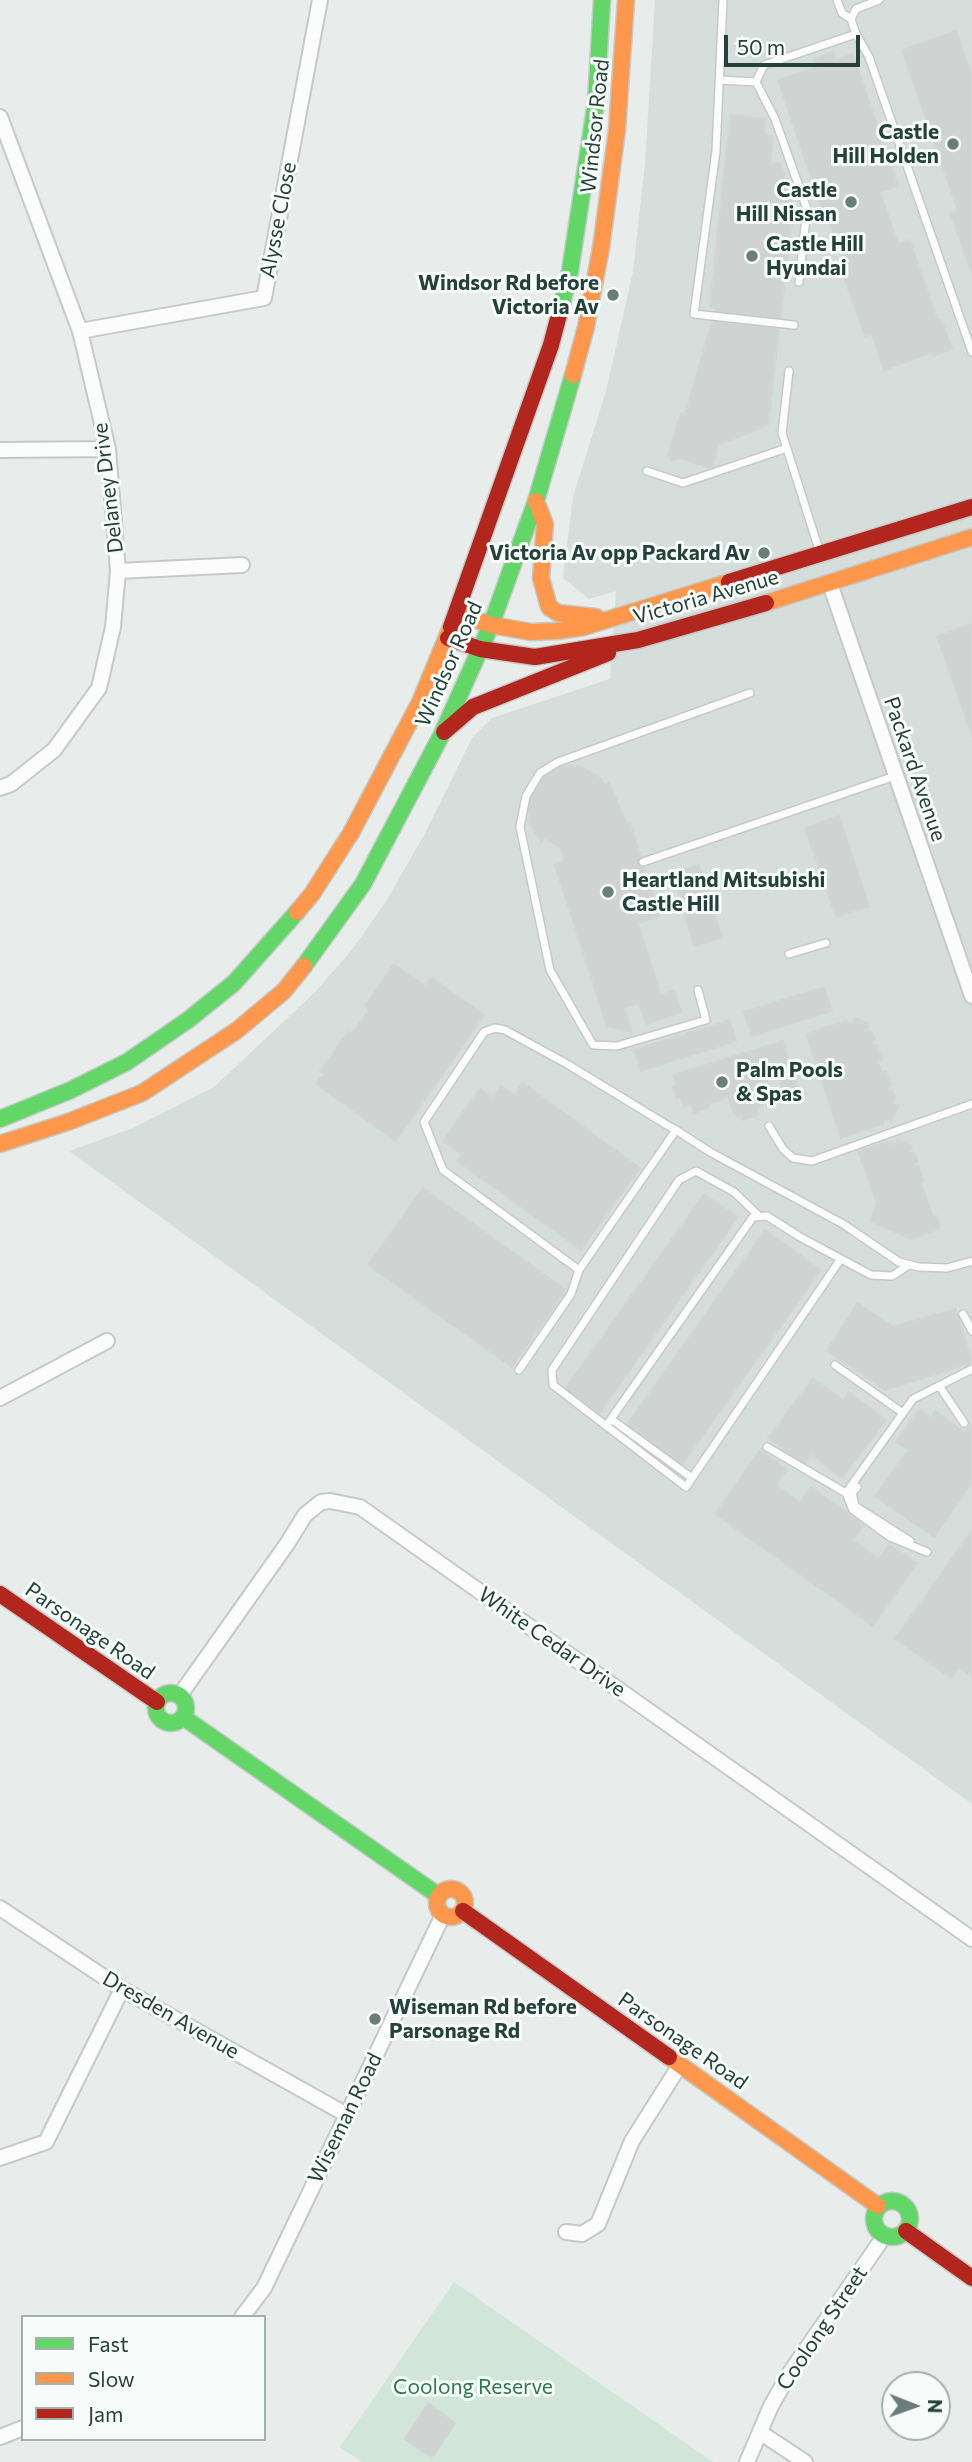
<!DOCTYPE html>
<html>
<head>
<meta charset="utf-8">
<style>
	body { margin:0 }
	#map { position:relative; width:972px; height:2462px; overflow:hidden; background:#e8edeb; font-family:Commissioner,sans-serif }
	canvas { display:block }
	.legend { position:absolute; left:21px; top:2315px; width:245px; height:126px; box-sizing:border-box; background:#f7fbf9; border:2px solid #a3b1ad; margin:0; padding:9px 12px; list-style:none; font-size:21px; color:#24423a }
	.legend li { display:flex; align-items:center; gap:14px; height:35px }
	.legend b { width:35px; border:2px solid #a3b1ad }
	.north { position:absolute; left:881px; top:2371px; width:70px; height:70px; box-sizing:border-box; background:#f7fbf9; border:2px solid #a3b1ad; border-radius:50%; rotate:91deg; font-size:19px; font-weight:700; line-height:28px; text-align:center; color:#24423a }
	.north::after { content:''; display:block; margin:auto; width:24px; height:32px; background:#697e78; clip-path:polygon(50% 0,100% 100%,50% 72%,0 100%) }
	.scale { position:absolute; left:724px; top:35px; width:136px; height:32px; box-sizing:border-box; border:4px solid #24423a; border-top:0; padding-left:9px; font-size:21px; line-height:24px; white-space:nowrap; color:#24423a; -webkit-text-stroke:5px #f7fbf9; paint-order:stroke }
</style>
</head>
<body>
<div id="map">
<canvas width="972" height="2462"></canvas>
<ul class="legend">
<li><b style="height:9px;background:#63d668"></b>Fast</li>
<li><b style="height:9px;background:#ff974d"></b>Slow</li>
<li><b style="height:9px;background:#b3261e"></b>Jam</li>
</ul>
<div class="north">N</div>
<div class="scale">50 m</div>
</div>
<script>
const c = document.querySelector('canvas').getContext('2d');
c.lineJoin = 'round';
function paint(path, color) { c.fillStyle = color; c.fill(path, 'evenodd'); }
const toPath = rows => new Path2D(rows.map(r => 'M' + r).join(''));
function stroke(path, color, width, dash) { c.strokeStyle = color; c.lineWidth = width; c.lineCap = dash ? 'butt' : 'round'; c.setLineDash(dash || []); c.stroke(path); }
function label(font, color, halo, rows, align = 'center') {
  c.font = font + ' Commissioner,sans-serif'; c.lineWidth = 6; c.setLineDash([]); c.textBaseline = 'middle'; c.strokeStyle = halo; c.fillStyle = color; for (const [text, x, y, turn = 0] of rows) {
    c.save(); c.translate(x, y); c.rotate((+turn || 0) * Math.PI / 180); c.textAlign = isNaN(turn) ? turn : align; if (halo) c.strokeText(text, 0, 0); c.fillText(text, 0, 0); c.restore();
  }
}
paint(toPath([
	[655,0,972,0,972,1804,69,1151,133,1128,214,1087,315,992,351,951,385,903,424,835,472,738,492,718,610,679,616,591,589,599,563,578,573,497,606,391,633,272,645,163]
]), '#d6dedb');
paint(toPath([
	[454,2282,713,2462,362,2462,340,2447]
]), '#d1e6d8');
const building = toPath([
	[956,31,972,76,972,274,951,214,958,211,902,50,956,31],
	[833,52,836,60,853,54,898,186,880,192,898,244,910,240,937,319,942,320,952,349,934,355,930,353,884,370,872,334,865,336,839,263,843,262,826,211,823,212,778,80,816,67,813,59,833,52],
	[730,115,765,119,764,135,773,136,770,163,781,164,794,204,768,425,718,445,712,468,679,458,671,461,672,456,668,455,681,413,685,414,716,308,710,307,730,115],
	[972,624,972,736,937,636,972,624],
	[581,766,599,777,605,785,609,783,626,822,630,822,660,916,638,923,661,995,674,990,681,1012,646,1024,639,1003,624,1008,632,1032,607,1027,555,865,565,862,560,847,544,838,541,842,528,821,528,799,537,780,557,767,581,766],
	[839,816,869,906,836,917,805,828,839,816],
	[699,865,722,938,694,946,673,873,699,865],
	[394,964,425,986,431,977,484,1015,396,1141,316,1084,324,1074,320,1071,348,1032,352,1034,369,1010,365,1006,394,964],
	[824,987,832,1011,752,1036,744,1012,824,987],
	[855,1018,869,1024,867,1030,873,1033,875,1040,872,1041,873,1046,877,1045,882,1060,878,1062,882,1073,886,1071,891,1086,887,1088,889,1092,892,1090,895,1097,893,1104,899,1106,891,1122,885,1119,883,1124,841,1138,806,1034,846,1021,852,1024,855,1018],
	[730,1020,736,1041,641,1071,634,1050,730,1020],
	[783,1041,798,1089,784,1093,778,1076,767,1079,769,1084,758,1088,763,1105,757,1110,759,1115,743,1120,742,1115,737,1117,736,1112,734,1113,728,1097,708,1104,709,1108,694,1113,691,1104,683,1106,681,1097,677,1099,673,1086,676,1084,673,1075,783,1041],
	[523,1083,640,1168,581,1250,457,1161,462,1155,443,1141,480,1088,493,1098,501,1086,514,1095,523,1083],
	[897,1139,912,1146,909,1152,915,1154,918,1162,914,1163,915,1167,918,1166,924,1181,921,1183,933,1217,937,1216,940,1229,911,1239,870,1221,877,1203,858,1151,888,1142,894,1145,897,1139],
	[423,1188,566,1290,512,1367,368,1265,423,1188],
	[704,1194,738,1217,599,1414,565,1389,704,1194],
	[765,1230,821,1270,681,1466,626,1426,765,1230],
	[857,1303,893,1326,956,1309,972,1363,885,1390,827,1351,857,1303],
	[813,1378,843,1400,849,1392,886,1420,842,1478,811,1454,804,1465,768,1438,813,1378],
	[919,1409,931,1418,935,1411,965,1432,972,1423,972,1482,934,1537,875,1496,908,1450,896,1442,919,1409],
	[760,1450,787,1469,776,1485,800,1502,811,1487,864,1525,853,1540,879,1559,889,1544,917,1563,873,1626,715,1514,760,1450],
	[972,1530,972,1676,959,1667,951,1678,895,1639,972,1530],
	[428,2403,455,2423,432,2458,405,2439,428,2403]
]);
paint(building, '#cfd4d2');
stroke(building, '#d1d6d4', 2);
const lane = toPath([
	[723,0,716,151,694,314,794,325],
	[837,0,842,13,851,19],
	[856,34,851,19,856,9,879,0],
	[720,80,756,82],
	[799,282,807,209,775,119,756,82,764,65,856,34,869,57,972,352],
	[789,371,782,433,820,553],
	[647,471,683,483,787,448],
	[643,862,895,776],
	[789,954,826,943],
	[698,990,706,1020,617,1046,593,1045,550,970,520,827,526,796,540,773,558,762,750,693],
	[769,1126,783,1149,793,1158,812,1161,972,1104],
	[676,1130,579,1270,443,1170,424,1122,484,1032,495,1028,505,1030,567,1064,667,1125,676,1130,710,1152,843,1224,899,1262,919,1267,947,1268,972,1261],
	[758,1215,734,1192,696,1171,679,1180,552,1370,553,1385,686,1487,840,1260],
	[963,1314,972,1331],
	[835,1365,903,1413],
	[519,1370,571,1294,579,1270],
	[940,1387,964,1423],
	[611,1419,692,1478],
	[606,1426,753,1217,767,1216,800,1237,871,1275,892,1276,909,1265],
	[767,1447,846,1493],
	[857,1487,852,1493,855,1506,910,1541],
	[927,1552,890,1537,853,1510,846,1493,913,1399,972,1369]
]);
const street = toPath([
	[0,117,80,331,108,449,118,571,113,627,99,688,54,750,11,784,0,788],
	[80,331,264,298,320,0],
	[0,450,108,449],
	[118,571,242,565],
	[830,584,972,996],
	[0,1398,107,1341],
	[180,1695,287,1544,305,1515,321,1502,330,1501,360,1507,972,1939],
	[0,1908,122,1989,347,2115],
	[0,2158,46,2142,122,1989],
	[566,2232,582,2234,598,2224,632,2141,680,2065],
	[242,2317,264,2288,443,1915],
	[761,2433,805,2462],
	[0,2437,23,2428],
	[747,2462,771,2406,791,2371,885,2235]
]);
const fast = toPath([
	[560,311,570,271,596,102,602,0],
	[304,966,363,884,442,734,491,625,536,501,573,375],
	[0,1119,71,1090,127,1062,188,1020,234,983,297,912],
	'156 1708a15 15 0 1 1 30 0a15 15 0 1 1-30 0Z',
	[183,1717,439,1896],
	'874 2219a18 18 0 1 1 36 0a18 18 0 1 1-36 0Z'
]);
const slow = toPath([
	[573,375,586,327,601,248,617,130,626,0],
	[536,501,545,524,541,578,549,607,558,613,596,617],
	[766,603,972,537],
	[457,613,491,625,531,632,557,631,584,627,729,582],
	[297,912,312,894,351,833,420,702,451,627],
	[0,1144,68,1122,142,1093,236,1031,284,991,304,966],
	'437 1903a14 14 0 1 1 28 0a14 14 0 1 1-28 0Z',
	[669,2057,878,2206]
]);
const jam = toPath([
	[729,582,972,507],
	[451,627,551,345,560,311],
	[448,638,480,649,535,657,638,640,766,603],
	[444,732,473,707,608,653],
	[0,1594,157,1702],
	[463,1911,669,2057],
	[906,2231,972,2278]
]);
stroke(lane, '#c5cac8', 10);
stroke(street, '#c5cac8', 18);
stroke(fast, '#c3cbc8', 19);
stroke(slow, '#c3cbc8', 19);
stroke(jam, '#c3cbc8', 19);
stroke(lane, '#fcfcfc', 7);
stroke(street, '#fcfcfc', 14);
stroke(fast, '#63d668', 16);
stroke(slow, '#ff974d', 16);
stroke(jam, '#b3261e', 16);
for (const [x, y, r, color] of [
	[953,144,7,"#697e78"],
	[851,202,7,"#697e78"],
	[752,256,7,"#697e78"],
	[613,295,7,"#697e78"],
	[764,553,7,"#697e78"],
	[608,892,7,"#697e78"],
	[722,1082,7,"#697e78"],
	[375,2019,7,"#697e78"]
]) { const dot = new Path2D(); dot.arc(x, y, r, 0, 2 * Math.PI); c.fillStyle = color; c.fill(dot); stroke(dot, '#f7fbf9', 2.5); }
label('21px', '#24423a', '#f7fbf9', [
	["Windsor Road",595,126,-84],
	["Alysse Close",278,220,-79],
	["Delaney Drive",108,488,-97],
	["Victoria Avenue",706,597,-16],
	["Windsor Road",449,664,-66],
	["Packard Avenue",915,769,71],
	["Parsonage Road",90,1631,35],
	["White Cedar Drive",552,1642,35],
	["Dresden Avenue",171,2015,30],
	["Parsonage Road",683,2041,35],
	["Wiseman Road",345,2118,-64],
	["Coolong Street",822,2328,-56]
]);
label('bold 21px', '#24423a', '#f7fbf9', [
	["Castle",939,132],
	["Hill Holden",939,156],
	["Castle",837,190],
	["Hill Nissan",837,214],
	["Castle Hill",766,244,"left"],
	["Hyundai",766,268,"left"],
	["Windsor Rd before",599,283],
	["Victoria Av",599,307],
	["Victoria Av opp Packard Av",750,553],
	["Heartland Mitsubishi",622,880,"left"],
	["Castle Hill",622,904,"left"],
	["Palm Pools",736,1070,"left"],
	["& Spas",736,1094,"left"],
	["Wiseman Rd before",389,2007,"left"],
	["Parsonage Rd",389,2031,"left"]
], 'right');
label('21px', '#2d7a4b', '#f7fbf9', [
	["Coolong Reserve",473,2387]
]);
</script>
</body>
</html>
